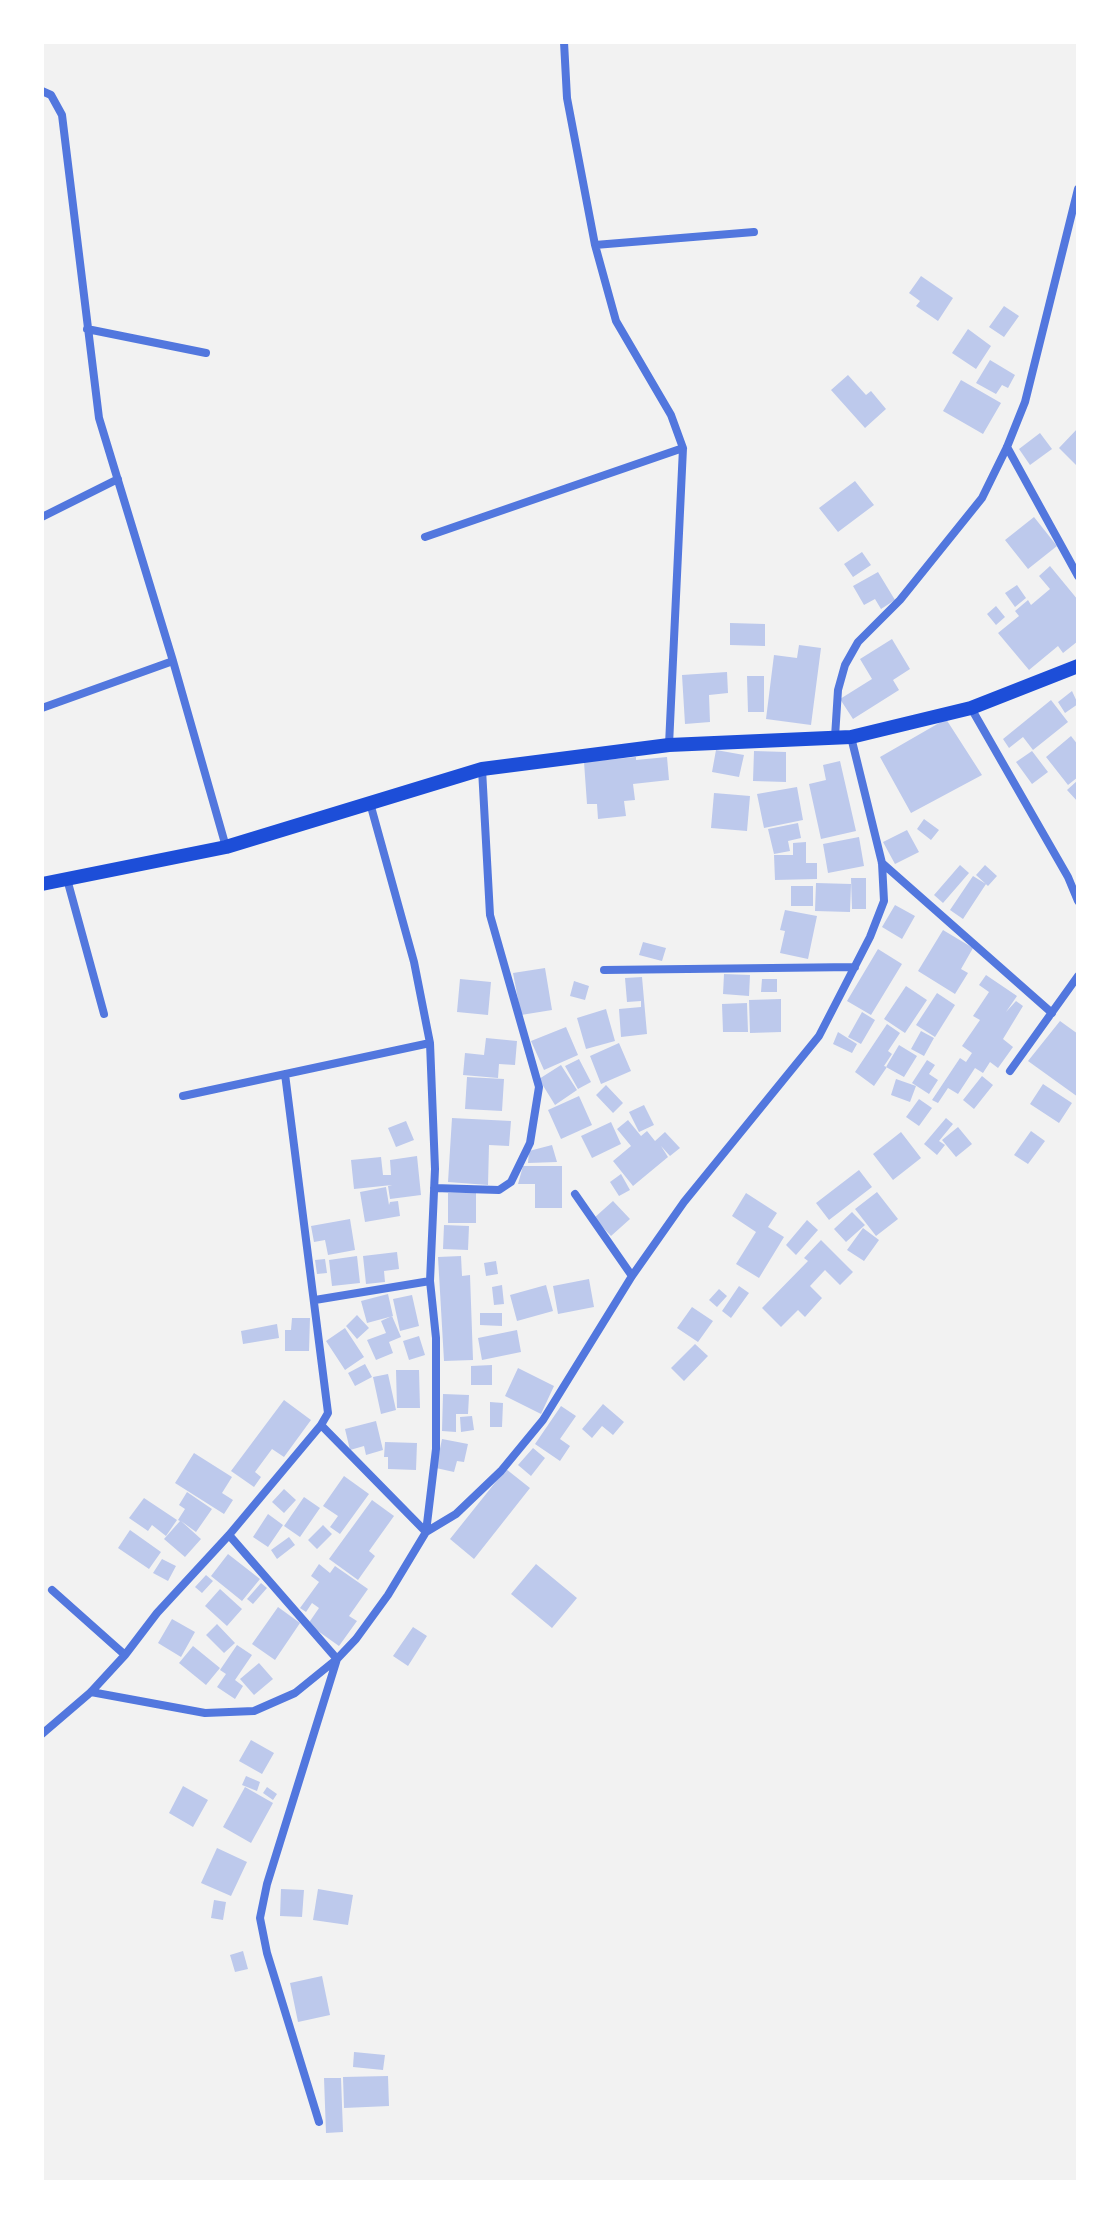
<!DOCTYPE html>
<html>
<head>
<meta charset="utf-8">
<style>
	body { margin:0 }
	#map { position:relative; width:1120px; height:2224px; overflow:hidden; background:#f2f2f2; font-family:"Fira Sans",sans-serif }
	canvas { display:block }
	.frame { position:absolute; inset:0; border:44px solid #fff; pointer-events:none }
</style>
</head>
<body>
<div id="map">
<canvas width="1120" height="2224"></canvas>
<div class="frame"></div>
</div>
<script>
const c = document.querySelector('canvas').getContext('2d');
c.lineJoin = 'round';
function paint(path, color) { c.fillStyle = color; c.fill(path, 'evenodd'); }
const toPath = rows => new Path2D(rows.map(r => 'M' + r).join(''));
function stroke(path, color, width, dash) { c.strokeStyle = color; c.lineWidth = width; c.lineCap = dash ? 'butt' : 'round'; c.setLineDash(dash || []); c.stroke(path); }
paint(toPath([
	[921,276,953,298,938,321,916,306,920,301,909,293],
	[1004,306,1019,316,1004,337,989,327],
	[968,329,991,346,976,369,952,353],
	[990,360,1015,375,1008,388,1002,385,996,394,976,383],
	[848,375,866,395,871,391,886,409,865,428,831,390],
	[961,380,1001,403,983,434,943,411],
	[1078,428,1078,467,1059,448],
	[1040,433,1052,449,1030,465,1019,449],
	[855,481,874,505,838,532,819,508],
	[1034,517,1057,546,1028,569,1005,540],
	[862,552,871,565,853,577,844,564],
	[1050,566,1078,600,1078,641,1063,653,1058,646,1029,670,998,633,1019,616,1015,611,1028,600,1031,605,1050,589,1039,576],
	[878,572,895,600,881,609,875,599,864,605,853,586],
	[1017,585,1026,598,1015,607,1005,593],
	[996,606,1005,617,996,625,987,614],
	[730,623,765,624,765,646,730,645],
	[892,639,910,669,893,680,899,690,853,719,840,699,872,679,860,659],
	[799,645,821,648,811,725,766,719,774,655,797,658],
	[727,672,728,693,709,695,710,722,685,724,682,675],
	[747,676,764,676,764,712,748,712],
	[1072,691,1078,704,1065,713,1058,702],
	[1051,700,1068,722,1033,750,1023,737,1009,748,1003,739],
	[946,719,982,775,911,813,880,757],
	[1071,736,1078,745,1078,777,1068,785,1046,757],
	[716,750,744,755,739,777,712,772],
	[754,751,786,752,786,782,753,781],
	[1032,751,1048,772,1032,784,1016,762],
	[636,757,636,760,667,757,669,780,633,784,635,800,624,801,626,816,598,819,597,804,587,804,584,762],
	[840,761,856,831,821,839,809,784,826,780,823,765],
	[1078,780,1078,802,1067,790],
	[797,787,803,820,764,828,757,794],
	[714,793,750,796,747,831,711,828],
	[924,819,939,830,931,840,917,829],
	[798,823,801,838,788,841,790,851,774,854,768,829],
	[907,830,919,852,895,864,883,842],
	[859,837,864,866,828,873,823,844],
	[806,842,806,863,817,863,817,879,775,880,774,855,793,855,793,843],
	[960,865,969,873,943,903,934,895],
	[985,865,997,876,988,886,976,875],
	[973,876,986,884,963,919,950,910],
	[851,878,866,878,866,909,852,909],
	[816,883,851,884,850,912,815,911],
	[791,886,813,886,813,906,791,906],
	[895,905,915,916,902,939,882,927],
	[785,910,817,916,808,959,780,953,785,931,780,930],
	[943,930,973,948,961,969,968,973,955,994,918,971],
	[643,942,666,948,662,961,639,955],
	[878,949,902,964,871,1015,847,1001],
	[545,968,552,1010,521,1015,513,973],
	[724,974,750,975,749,996,723,994],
	[986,975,1017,996,1006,1012,1016,1001,1023,1006,1003,1039,1013,1047,998,1068,990,1062,983,1073,975,1068,958,1094,948,1088,938,1103,932,1100,960,1058,966,1062,972,1053,962,1046,980,1020,973,1016,989,992,979,985],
	[642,977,647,1034,621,1037,619,1009,641,1007,641,1001,627,1002,625,978],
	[460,979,491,982,488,1015,457,1012],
	[762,979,777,979,777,992,761,992],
	[574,981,589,986,585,1000,570,996],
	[906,986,927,1000,905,1033,884,1019],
	[937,993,955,1005,935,1037,916,1025],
	[781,999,781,1032,750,1033,749,1000],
	[747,1003,748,1032,723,1032,722,1004],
	[606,1009,615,1041,586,1049,577,1018],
	[862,1012,875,1020,861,1044,848,1037],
	[1060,1021,1078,1034,1078,1097,1028,1061],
	[887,1024,900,1033,888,1051,892,1054,884,1066,887,1067,874,1086,855,1072],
	[566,1027,578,1055,544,1070,531,1041],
	[921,1031,934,1038,924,1056,911,1049],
	[838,1032,857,1044,852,1053,833,1044],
	[486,1038,517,1041,515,1065,499,1064,498,1078,463,1075,465,1053,484,1055],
	[619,1043,631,1071,601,1084,590,1056],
	[899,1045,917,1056,904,1077,886,1067],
	[579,1059,591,1082,578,1089,565,1066],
	[927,1060,935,1065,929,1074,938,1080,929,1094,912,1083],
	[561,1065,577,1090,555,1105,539,1079],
	[982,1076,993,1085,974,1109,963,1100],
	[467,1077,504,1079,502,1111,465,1109],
	[896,1079,916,1086,910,1102,891,1095],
	[1043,1084,1072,1103,1059,1123,1030,1104],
	[606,1085,623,1103,613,1113,596,1095],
	[579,1096,592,1125,561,1139,548,1110],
	[919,1099,932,1108,919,1126,906,1117],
	[644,1105,654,1125,639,1132,629,1112],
	[452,1118,511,1121,509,1146,489,1145,488,1185,448,1182],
	[946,1118,953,1124,939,1141,945,1145,937,1155,924,1144],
	[628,1120,641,1136,647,1131,655,1141,665,1132,680,1148,670,1156,661,1146,668,1157,633,1186,613,1161,631,1146,617,1129],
	[406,1121,414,1140,396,1147,388,1128],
	[611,1122,621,1144,592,1158,581,1136],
	[958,1127,972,1144,956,1157,942,1140],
	[1031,1131,1045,1141,1028,1164,1014,1155],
	[901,1132,921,1158,893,1180,873,1154],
	[552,1145,557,1162,528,1163,529,1151],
	[417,1156,421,1195,390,1199,388,1186,392,1185,354,1189,351,1160,381,1157,383,1175,391,1175,390,1160],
	[523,1166,562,1166,562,1208,535,1208,535,1184,518,1184],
	[859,1170,872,1187,829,1220,816,1203],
	[621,1174,630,1190,619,1196,610,1182],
	[386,1187,389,1205,390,1202,398,1201,400,1216,365,1222,360,1192],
	[877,1192,898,1219,876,1236,855,1209],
	[448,1193,476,1193,476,1223,448,1223],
	[746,1193,777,1213,768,1227,784,1237,759,1278,736,1264,756,1232,732,1216],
	[613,1201,630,1219,611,1236,594,1218],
	[852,1212,865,1225,846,1242,834,1229],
	[350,1219,355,1250,328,1255,325,1240,314,1242,311,1226],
	[807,1220,818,1230,796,1255,786,1245],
	[444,1225,469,1226,468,1250,443,1249],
	[863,1228,879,1240,864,1261,847,1250],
	[821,1240,853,1272,840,1285,825,1270,810,1286,822,1298,805,1317,798,1310,781,1327,762,1308,808,1261,804,1258],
	[397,1252,399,1269,384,1271,385,1282,366,1284,363,1256],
	[357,1256,360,1283,332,1286,329,1260],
	[461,1256,462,1276,470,1275,473,1360,444,1361,438,1257],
	[325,1259,327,1273,317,1274,315,1260],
	[496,1261,498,1274,486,1276,484,1263],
	[589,1279,594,1307,558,1314,553,1286],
	[502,1285,504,1304,494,1305,492,1287],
	[546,1285,553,1311,517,1321,510,1295],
	[739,1286,749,1293,731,1318,722,1311],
	[719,1289,727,1296,717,1307,709,1300],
	[388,1294,393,1316,367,1323,361,1301],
	[412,1295,419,1326,400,1331,393,1299],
	[692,1307,713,1321,698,1342,677,1328],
	[480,1313,502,1313,502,1326,480,1325],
	[357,1315,369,1328,357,1339,346,1326],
	[392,1316,401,1337,389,1342,393,1353,376,1360,367,1340,386,1333,381,1321],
	[292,1318,310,1318,309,1351,285,1351,285,1330,291,1330],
	[277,1324,279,1338,243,1344,241,1331],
	[345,1328,364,1357,345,1370,326,1341],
	[517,1330,521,1352,482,1360,478,1338],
	[419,1336,425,1355,409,1360,403,1341],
	[695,1344,708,1356,684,1381,671,1368],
	[365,1364,372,1377,355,1386,348,1373],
	[492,1365,492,1385,471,1385,471,1366],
	[518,1368,554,1386,541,1414,505,1396],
	[396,1370,419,1370,420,1408,397,1408],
	[388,1374,396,1410,381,1414,373,1377],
	[443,1394,469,1395,468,1414,456,1414,456,1432,442,1431],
	[284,1400,311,1420,284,1457,272,1449,255,1472,261,1477,254,1487,231,1471],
	[490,1402,503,1403,502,1427,490,1427],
	[603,1404,624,1422,613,1435,602,1426,592,1438,582,1429],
	[561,1406,576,1416,560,1439,570,1446,560,1461,535,1444],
	[472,1416,474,1430,461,1432,460,1417],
	[376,1421,383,1450,366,1455,364,1446,350,1450,345,1429],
	[442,1439,468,1444,464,1462,457,1461,454,1472,436,1468],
	[385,1442,417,1443,416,1470,388,1469,388,1457,384,1457],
	[533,1448,545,1458,531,1476,518,1465],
	[194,1453,232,1477,222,1493,233,1500,224,1514,175,1483],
	[506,1469,530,1488,474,1559,450,1539],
	[344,1476,369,1494,340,1534,330,1527,338,1516,323,1506],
	[284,1489,296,1500,284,1513,272,1502],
	[187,1492,212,1509,196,1532,181,1521,201,1539,185,1557,164,1539,180,1521,178,1520,185,1509,179,1505],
	[304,1497,320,1508,300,1537,284,1526],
	[144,1498,177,1520,166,1536,152,1525,148,1531,129,1518],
	[372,1500,394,1516,369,1551,375,1556,358,1580,329,1559],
	[268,1514,283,1525,268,1547,253,1537],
	[323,1525,332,1534,317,1549,308,1540],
	[130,1530,161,1552,149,1569,118,1548],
	[289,1537,295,1545,277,1559,271,1550],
	[228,1554,260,1579,242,1601,211,1576],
	[162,1559,176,1566,168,1581,153,1573],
	[319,1564,330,1573,335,1566,368,1589,349,1616,357,1621,339,1646,308,1624,319,1608,312,1603,306,1612,300,1608,319,1582,311,1576],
	[536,1564,577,1598,552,1628,511,1594],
	[206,1575,213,1581,202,1593,195,1587],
	[261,1583,267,1588,253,1604,247,1599],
	[220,1589,242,1609,227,1626,205,1606],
	[278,1607,300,1623,275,1660,252,1644],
	[172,1619,195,1632,181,1657,158,1643],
	[217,1624,235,1643,224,1653,206,1635],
	[413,1627,427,1636,408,1666,393,1656],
	[237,1645,252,1655,235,1680,243,1686,235,1699,217,1687,226,1674,220,1670],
	[193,1646,220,1668,206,1685,179,1663],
	[259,1663,273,1679,254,1695,240,1679],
	[251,1740,274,1753,262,1774,239,1761],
	[246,1776,260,1782,257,1791,242,1785],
	[183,1786,208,1800,193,1827,169,1813],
	[245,1787,273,1803,251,1843,223,1827],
	[267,1787,277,1794,273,1800,263,1793],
	[217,1848,247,1862,231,1896,201,1883],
	[281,1889,304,1890,302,1917,280,1916],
	[318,1889,353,1895,348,1925,313,1920],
	[214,1900,226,1902,223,1920,211,1918],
	[243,1951,248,1969,235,1972,230,1955],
	[322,1976,330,2015,298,2022,290,1983],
	[354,2052,385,2055,383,2070,353,2067],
	[388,2076,389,2106,344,2108,343,2077],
	[324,2078,341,2078,343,2132,326,2133]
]), '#bdc9ec');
stroke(toPath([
	[564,42,567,98,595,245,616,321,671,415,683,448,669,745],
	[42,91,51,95,62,115,99,418,173,661,42,708],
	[595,245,754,232],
	[87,329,206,353],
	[1007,447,1078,576],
	[42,517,118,479],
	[425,537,683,448],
	[173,661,226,847],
	[971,708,1068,877,1078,901],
	[835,737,838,690,845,665,858,642,900,600,982,498,1007,447,1025,402,1078,189],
	[882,863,1052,1013],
	[67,879,104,1014],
	[604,970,855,967],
	[1010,1071,1078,976],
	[183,1096,430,1043],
	[434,1188,499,1190,511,1182,530,1143,539,1087,490,915,482,769],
	[575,1194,632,1276],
	[315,1300,430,1281],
	[321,1425,426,1532,456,1514,501,1471,543,1420,632,1276,684,1202,819,1036,870,937,884,901,882,863,851,737],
	[229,1535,337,1659,267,1884,260,1918,267,1953,319,2122],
	[52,1590,125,1655],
	[91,1692,205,1713,254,1711,295,1693,337,1659,356,1639,388,1595,426,1532,436,1449,436,1338,430,1281,435,1169,430,1043,414,962,370,803],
	[42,1734,91,1692,125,1655,157,1613,229,1535,321,1425,328,1413,285,1074]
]), '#5277de', 8);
stroke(toPath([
	[42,884,226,847,482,769,669,745,851,737,971,708,1078,666]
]), '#1d4ed8', 14);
</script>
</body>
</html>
